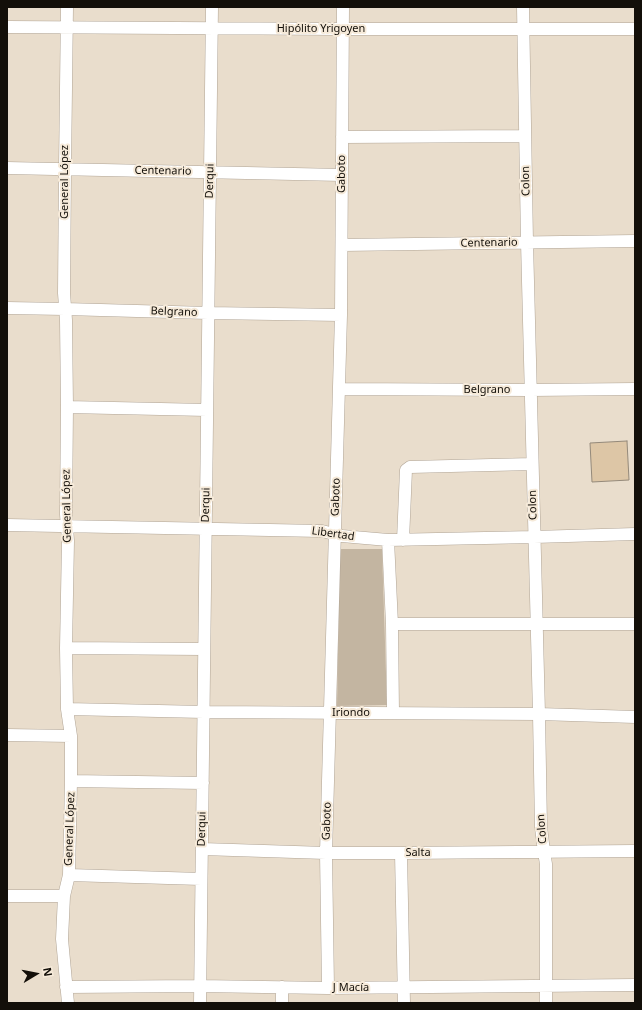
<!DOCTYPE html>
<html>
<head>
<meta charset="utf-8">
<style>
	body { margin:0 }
	#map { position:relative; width:642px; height:1010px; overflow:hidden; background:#e9ddcc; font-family:"Noto Sans",sans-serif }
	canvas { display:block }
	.frame { position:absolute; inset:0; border:8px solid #130f09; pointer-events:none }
	.north { position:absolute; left:16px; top:954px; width:40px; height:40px; -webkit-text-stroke:3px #f6ead9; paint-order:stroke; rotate:80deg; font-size:11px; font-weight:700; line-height:16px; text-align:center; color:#130f09 }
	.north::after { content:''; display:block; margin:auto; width:14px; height:18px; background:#130f09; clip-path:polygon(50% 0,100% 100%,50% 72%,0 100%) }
</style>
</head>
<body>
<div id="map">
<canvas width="642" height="1010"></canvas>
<div class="frame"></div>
<div class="north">N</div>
</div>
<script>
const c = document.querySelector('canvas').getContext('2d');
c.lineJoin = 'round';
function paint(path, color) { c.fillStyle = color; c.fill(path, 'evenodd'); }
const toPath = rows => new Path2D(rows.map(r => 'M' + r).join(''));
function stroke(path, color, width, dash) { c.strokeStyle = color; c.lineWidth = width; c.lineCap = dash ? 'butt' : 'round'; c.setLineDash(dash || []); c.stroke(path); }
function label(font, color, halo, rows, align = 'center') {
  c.font = font + ' "Noto Sans",sans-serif'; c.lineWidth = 4; c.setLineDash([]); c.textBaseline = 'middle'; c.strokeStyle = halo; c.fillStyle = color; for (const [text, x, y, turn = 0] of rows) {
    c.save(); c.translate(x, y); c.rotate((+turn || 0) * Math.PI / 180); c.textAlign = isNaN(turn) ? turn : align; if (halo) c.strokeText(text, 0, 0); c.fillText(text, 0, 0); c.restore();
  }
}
paint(toPath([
	[340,549,382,549,387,705,337,706]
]), '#c3b5a1');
const building = toPath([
	[627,441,629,480,592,482,590,443,627,441]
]);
paint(building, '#ddc6a6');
stroke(building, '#94897a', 1);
const minor = toPath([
	[67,7,65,169,64,293,66,320,67,407,66,514,68,541,66,648,67,709,71,736,71,781,69,875,64,896,62,939,68,1003],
	[523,7,527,242,539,714,541,827,544,852,546,864,546,1003],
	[7,27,343,29,635,29],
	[342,137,525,136],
	[7,168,342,175],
	[342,245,635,241],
	[7,308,65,309,208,313,341,315],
	[339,389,530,390,635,389],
	[67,407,207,410],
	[7,525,322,531,342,536,388,540,534,537,635,534],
	[388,540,392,624,393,713],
	[403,540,406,470,410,467,532,464],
	[392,624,635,624],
	[66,648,204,649],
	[67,709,204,712,539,714,635,717],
	[7,735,71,736],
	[71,781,203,783],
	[202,849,326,853,401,853,635,851],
	[401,853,404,1003],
	[69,875,201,879],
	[7,896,64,896],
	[66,987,199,986,328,988,635,985],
	[282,987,282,1003],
	[328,988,326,853,341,315,343,7],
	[200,1003,212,7]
]);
stroke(minor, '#b0a495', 13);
stroke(minor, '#fff', 12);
label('11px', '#130f09', '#f6ead9', [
	["Hipólito Yrigoyen",321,29],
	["Centenario",163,171,1],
	["Gaboto",342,174,-90],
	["Derqui",210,181,-89],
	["Colon",526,181,-91],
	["General López",65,182,-90],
	["Centenario",489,243,-1],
	["Belgrano",174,312,2],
	["Belgrano",487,390],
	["Gaboto",336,497,-88],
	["Derqui",206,505,-89],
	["Colon",533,505,-91],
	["General López",67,506,-91],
	["Libertad",333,534,8],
	["Iriondo",351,713],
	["Gaboto",327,821,-88],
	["General López",70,829,-88],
	["Derqui",202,829,-89],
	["Colon",542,829,-94],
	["Salta",418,853],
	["J Macía",351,988]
]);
</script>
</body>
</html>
